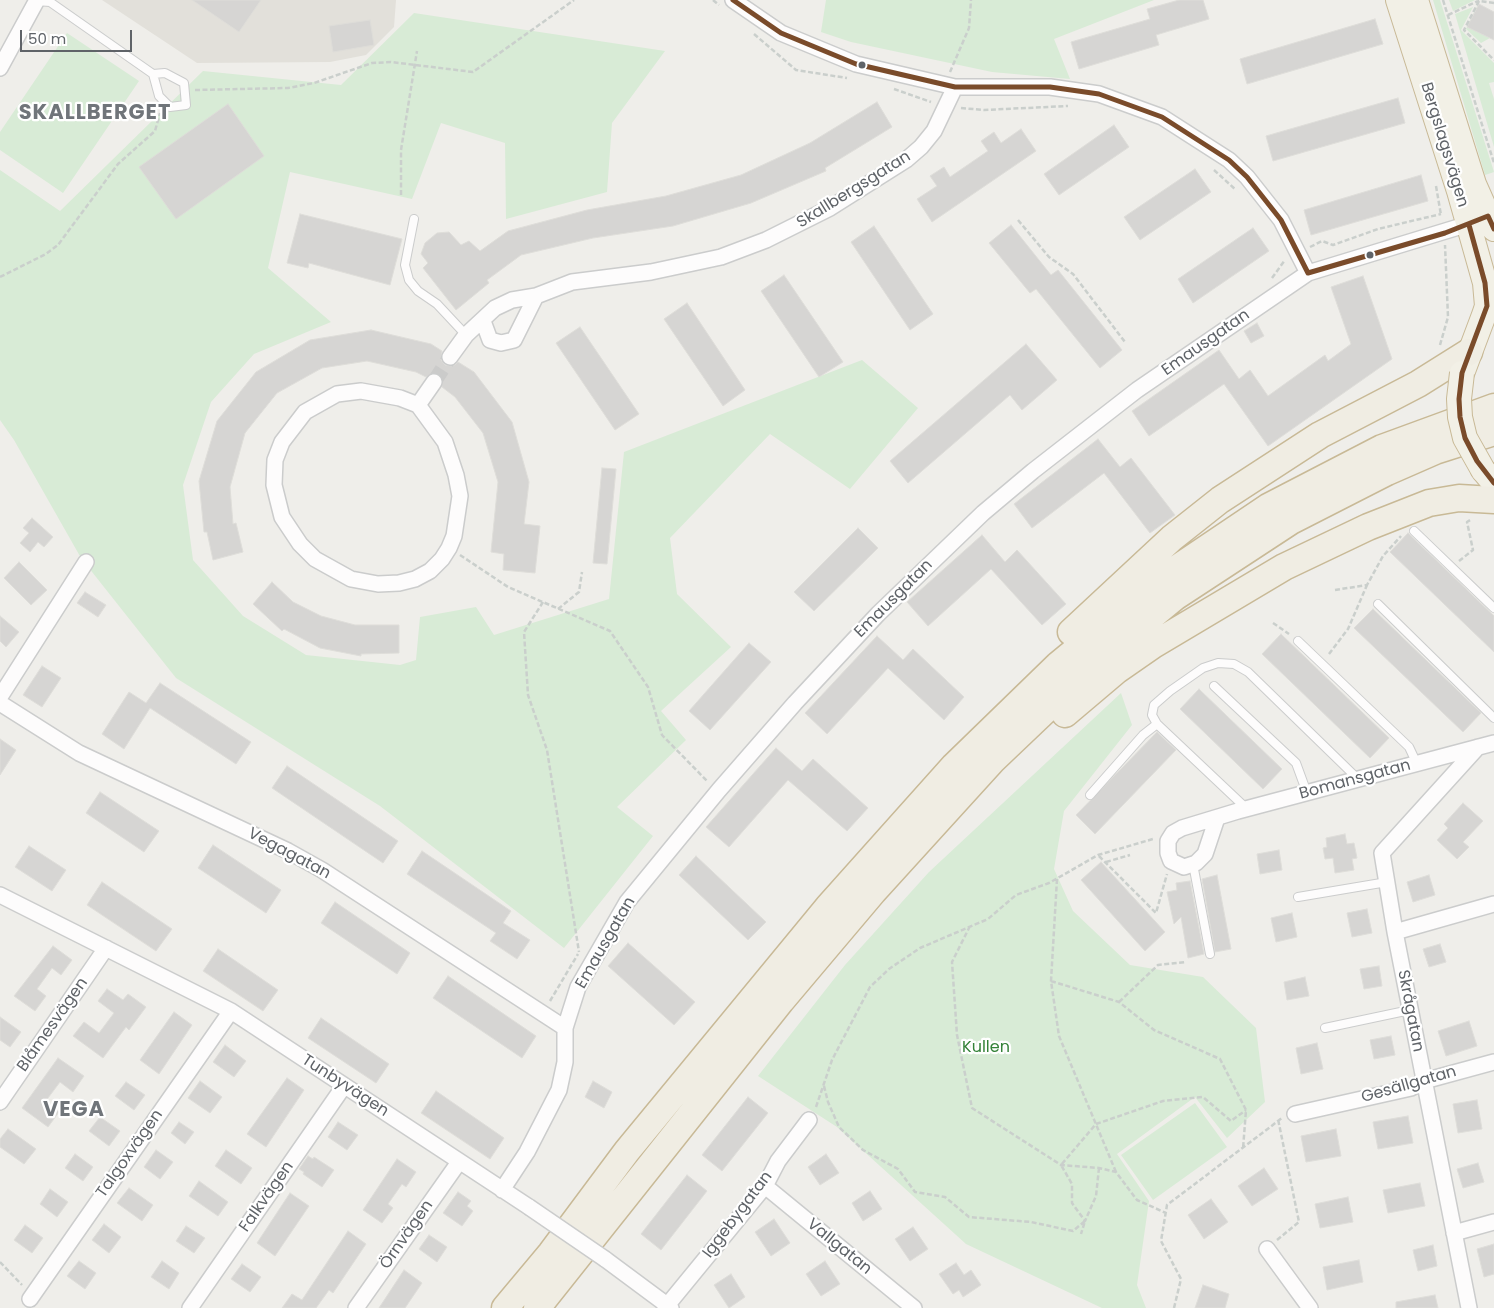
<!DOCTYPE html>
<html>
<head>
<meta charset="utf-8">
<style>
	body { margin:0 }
	#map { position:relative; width:1494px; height:1308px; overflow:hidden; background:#efeeea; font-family:Poppins,sans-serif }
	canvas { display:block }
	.scale { position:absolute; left:20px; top:30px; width:112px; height:22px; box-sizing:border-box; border:2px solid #5f6368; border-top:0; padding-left:6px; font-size:15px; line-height:18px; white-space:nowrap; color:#5f6368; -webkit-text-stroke:4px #fff; paint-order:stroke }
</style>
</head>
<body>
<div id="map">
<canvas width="1494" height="1308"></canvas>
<div class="scale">50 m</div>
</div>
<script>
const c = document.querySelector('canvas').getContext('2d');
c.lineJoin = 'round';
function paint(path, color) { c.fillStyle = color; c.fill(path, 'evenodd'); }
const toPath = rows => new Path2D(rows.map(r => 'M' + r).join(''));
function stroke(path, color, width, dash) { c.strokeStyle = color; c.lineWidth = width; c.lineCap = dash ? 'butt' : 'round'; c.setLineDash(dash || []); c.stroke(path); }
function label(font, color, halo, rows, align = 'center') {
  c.font = font + ' Poppins,sans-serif'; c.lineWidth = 4.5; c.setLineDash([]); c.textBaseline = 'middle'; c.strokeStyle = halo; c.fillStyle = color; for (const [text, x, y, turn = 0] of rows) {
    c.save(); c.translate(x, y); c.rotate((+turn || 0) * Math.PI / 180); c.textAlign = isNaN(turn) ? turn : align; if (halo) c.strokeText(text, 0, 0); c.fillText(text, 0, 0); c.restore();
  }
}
paint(toPath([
	[102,0,396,0,394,27,366,55,330,62,197,63]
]), '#e2e0da');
paint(toPath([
	[826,0,1154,0,1054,39,1070,79,992,72,851,42,821,32],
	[1433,0,1440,0,1494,172,1485,175],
	[1449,0,1475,0,1453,11],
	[1478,4,1468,27,1490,38,1481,43,1466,29],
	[1473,7,1461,30,1494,63,1494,82,1489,83,1494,99,1494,147,1455,14],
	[414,13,665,51,612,123,607,192,506,219,505,143,441,123,412,199,290,172,268,268,331,322,254,354,211,402,183,485,193,560,243,616,306,655,400,665,416,660,420,617,476,607,494,635,609,599,624,452,862,360,918,408,850,489,770,434,670,538,677,594,731,647,661,711,686,740,617,807,653,836,564,948,380,806,176,678,81,558,14,440,0,420,0,170,60,211,203,71,341,85],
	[67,33,139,81,63,193,0,150,0,132],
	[1121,693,1132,725,1064,811,1054,869,1073,911,1130,965,1203,977,1256,1028,1265,1102,1227,1138,1195,1097,1117,1154,1149,1201,1137,1285,1146,1308,1102,1308,966,1244,837,1127,758,1076,845,965,929,872],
	[1195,1103,1227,1147,1153,1200,1121,1155]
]), '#d8ebd6');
const building = toPath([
	[192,0,261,0,239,32,192,0],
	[1179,0,1203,0,1209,19,1156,35,1159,45,1079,69,1071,42,1150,19,1147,9,1179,0],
	[1479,4,1494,12,1494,40,1467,27,1479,4],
	[1375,19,1383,44,1247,84,1240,59,1375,19],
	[370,20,374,45,333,52,329,26,370,20],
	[1398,98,1405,123,1273,161,1266,136,1398,98],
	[877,102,892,127,825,168,826,171,751,203,673,226,593,238,521,255,487,280,489,283,456,310,423,268,428,263,421,254,425,243,437,233,449,232,461,245,469,241,480,251,508,231,587,210,666,196,741,175,810,143,877,102],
	[228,104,264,156,176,219,139,167,228,104],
	[1114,125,1129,147,1059,195,1044,174,1114,125],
	[1021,129,1036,151,932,222,917,199,937,186,930,176,944,167,950,177,988,151,981,141,994,132,1001,143,1021,129],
	[1195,169,1211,192,1140,240,1124,217,1195,169],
	[1421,175,1428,201,1311,235,1304,210,1421,175],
	[300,214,402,239,390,285,309,263,308,268,287,263,300,214],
	[1011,225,1051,275,1058,270,1122,350,1100,368,1036,289,1030,293,989,243,1011,225],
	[874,226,933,314,910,330,851,242,874,226],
	[1253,228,1269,251,1193,303,1178,279,1253,228],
	[784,275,843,362,819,377,761,291,784,275],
	[1363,276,1392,359,1268,446,1224,384,1149,436,1132,411,1219,350,1239,379,1250,370,1268,396,1325,355,1328,361,1351,344,1331,287,1363,276],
	[687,303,745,390,723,406,664,319,687,303],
	[1257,323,1264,336,1251,343,1244,331,1257,323],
	[580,327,639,414,615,430,556,343,580,327],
	[371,330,431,344,442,351,441,360,445,365,453,366,458,362,474,372,512,422,529,482,524,524,540,526,535,573,503,570,504,554,491,552,498,482,483,433,455,397,442,387,442,378,435,373,426,377,416,372,367,361,322,368,277,393,245,433,230,487,233,524,236,523,243,552,213,560,207,532,204,532,199,481,217,421,256,372,310,340,371,330],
	[1026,344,1057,380,1022,410,1010,395,908,483,890,461,1026,344],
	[1098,439,1120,467,1131,458,1175,515,1150,533,1104,473,1032,528,1014,504,1098,439],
	[602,468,616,469,607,564,593,563,602,468],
	[32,518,53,537,44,547,38,542,30,552,20,543,29,533,23,528,32,518],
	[858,528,878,548,814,611,794,592,858,528],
	[1408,533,1494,616,1494,652,1390,552,1408,533],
	[982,535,1005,562,1017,550,1066,604,1042,625,991,569,928,626,907,602,982,535],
	[19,562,47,590,31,605,4,578,19,562],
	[272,582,293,602,321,616,355,625,399,625,399,653,361,654,361,656,320,648,284,629,282,631,253,604,272,582],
	[85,592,106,605,98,617,77,603,85,592],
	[1373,609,1481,713,1463,732,1354,628,1373,609],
	[0,616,19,632,6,647,0,641,0,616],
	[1281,634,1389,738,1370,758,1262,654,1281,634],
	[877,636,903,660,913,649,964,697,944,720,888,668,827,734,805,713,877,636],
	[749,643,771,662,710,730,689,711,749,643],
	[42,666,61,678,42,707,23,695,42,666],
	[160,683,251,742,236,764,150,708,124,749,102,734,129,692,146,703,160,683],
	[1199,689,1282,769,1263,789,1180,709,1199,689],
	[1157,732,1176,750,1095,834,1076,815,1157,732],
	[0,739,16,750,0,775,0,739],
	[776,748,802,771,813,759,868,808,847,831,788,780,729,847,706,827,776,748],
	[287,766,398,841,383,863,272,788,287,766],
	[100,792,159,831,144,852,86,813,100,792],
	[1463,803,1483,821,1463,842,1469,847,1457,859,1437,840,1448,828,1444,824,1463,803],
	[1345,834,1347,844,1354,843,1357,858,1352,859,1354,870,1335,873,1333,858,1325,859,1323,848,1327,847,1326,838,1345,834],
	[213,845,281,890,266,913,198,868,213,845],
	[29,846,66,870,52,891,15,867,29,846],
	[1279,850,1282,870,1260,874,1257,854,1279,850],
	[422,851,511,911,503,923,530,940,517,959,490,941,496,933,407,874,422,851],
	[696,856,766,922,748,940,679,875,696,856],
	[1101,862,1165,932,1145,951,1081,880,1101,862],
	[1217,875,1231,949,1215,952,1202,879,1217,875],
	[1429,875,1435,895,1413,902,1407,882,1429,875],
	[1190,881,1204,954,1188,958,1181,917,1174,924,1167,892,1177,890,1176,883,1190,881],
	[102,882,172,929,156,951,87,905,102,882],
	[335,902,410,953,397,974,321,923,335,902],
	[1367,909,1372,933,1352,937,1347,913,1367,909],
	[1292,913,1297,937,1276,942,1271,918,1292,913],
	[628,943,695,1002,674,1025,608,966,628,943],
	[1440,944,1446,962,1429,967,1423,949,1440,944],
	[53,946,72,960,61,975,52,968,37,989,46,996,35,1011,14,996,53,946],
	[218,949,278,990,263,1011,203,971,218,949],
	[1379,966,1382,986,1364,989,1360,969,1379,966],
	[448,976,536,1036,522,1058,433,998,448,976],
	[1305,977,1309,996,1287,1000,1284,982,1305,977],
	[107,989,123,1000,128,994,146,1007,129,1030,126,1027,103,1058,73,1036,84,1022,99,1033,114,1013,98,1001,107,989],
	[174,1012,192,1025,159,1074,140,1060,174,1012],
	[0,1017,21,1032,10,1047,0,1040,0,1017],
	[321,1018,389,1064,376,1083,308,1038,321,1018],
	[1469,1021,1477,1046,1446,1056,1438,1031,1469,1021],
	[1391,1036,1395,1055,1374,1059,1370,1040,1391,1036],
	[1317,1043,1323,1069,1301,1074,1296,1048,1317,1043],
	[225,1045,246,1061,234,1077,213,1062,225,1045],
	[58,1058,84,1076,73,1092,60,1082,45,1102,59,1112,48,1127,22,1108,58,1058],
	[287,1078,304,1090,266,1147,247,1134,287,1078],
	[200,1081,222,1097,210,1113,188,1098,200,1081],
	[593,1081,612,1092,604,1108,585,1097,593,1081],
	[126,1082,145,1095,134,1110,115,1096,126,1082],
	[436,1091,504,1138,490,1159,421,1113,436,1091],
	[748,1097,768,1113,722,1171,702,1155,748,1097],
	[1477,1100,1482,1129,1458,1133,1453,1104,1477,1100],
	[1408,1116,1413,1143,1378,1149,1373,1122,1408,1116],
	[100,1117,120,1131,109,1146,89,1131,100,1117],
	[179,1122,194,1132,185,1144,171,1133,179,1122],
	[338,1122,358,1135,347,1150,328,1137,338,1122],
	[8,1129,36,1149,24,1164,0,1147,0,1139,8,1129],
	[1336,1129,1341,1156,1306,1162,1301,1136,1336,1129],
	[156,1150,173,1162,160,1179,144,1167,156,1150],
	[226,1150,252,1168,241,1184,215,1166,226,1150],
	[75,1154,93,1167,83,1181,65,1168,75,1154],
	[826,1154,839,1173,820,1185,808,1167,826,1154],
	[308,1156,313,1159,314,1157,334,1170,322,1187,303,1174,304,1172,299,1169,308,1156],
	[397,1159,416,1172,406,1187,402,1184,388,1204,393,1208,382,1223,363,1210,397,1159],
	[1478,1163,1484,1182,1463,1188,1457,1169,1478,1163],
	[1264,1168,1278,1189,1252,1206,1238,1186,1264,1168],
	[687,1175,707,1191,661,1250,641,1234,687,1175],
	[199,1181,228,1202,218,1216,189,1196,199,1181],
	[1420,1183,1425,1206,1388,1213,1383,1190,1420,1183],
	[129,1188,153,1205,142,1221,117,1203,129,1188],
	[50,1189,68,1202,57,1217,40,1204,50,1189],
	[870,1191,882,1209,863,1221,852,1203,870,1191],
	[458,1192,471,1201,467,1206,473,1211,462,1226,443,1213,458,1192],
	[290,1193,309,1206,275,1256,257,1243,290,1193],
	[1348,1197,1353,1222,1320,1228,1315,1204,1348,1197],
	[1211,1199,1228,1222,1204,1239,1188,1215,1211,1199],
	[774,1219,790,1243,771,1256,755,1232,774,1219],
	[104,1224,121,1237,109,1253,92,1240,104,1224],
	[25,1225,43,1238,32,1253,14,1240,25,1225],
	[186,1226,205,1238,194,1253,176,1241,186,1226],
	[913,1227,928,1249,910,1261,895,1239,913,1227],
	[348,1231,366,1244,333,1293,329,1290,316,1308,282,1308,292,1294,302,1300,348,1231],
	[429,1235,447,1247,437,1262,419,1249,429,1235],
	[1494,1244,1494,1274,1484,1277,1477,1249,1494,1244],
	[1433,1245,1437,1266,1418,1271,1413,1250,1433,1245],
	[1359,1260,1363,1282,1327,1290,1323,1267,1359,1260],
	[79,1261,96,1273,85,1289,67,1276,79,1261],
	[162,1261,179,1273,169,1289,151,1277,162,1261],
	[825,1261,840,1284,821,1296,806,1274,825,1261],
	[956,1263,964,1275,971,1270,981,1285,963,1297,959,1290,953,1294,939,1274,956,1263],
	[242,1264,261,1277,250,1292,231,1279,242,1264],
	[404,1270,422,1283,405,1308,379,1308,404,1270],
	[731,1274,745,1297,729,1308,714,1285,731,1274],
	[1203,1285,1229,1294,1225,1308,1195,1308,1203,1285],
	[1435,1295,1438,1308,1396,1308,1396,1302,1435,1295]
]);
paint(building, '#d6d5d3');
stroke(building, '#deddd9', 1);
stroke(toPath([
	[434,382,450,357]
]), '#cbcbca', 15, [15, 8]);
const service = toPath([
	[36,1,50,2,153,74,165,73,184,83,186,105,170,107,159,96,153,74],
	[414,219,405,265,409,280,418,291,437,304,466,335],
	[1414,531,1494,608],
	[1378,604,1494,718],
	[1298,641,1409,747,1417,764],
	[1214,686,1296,763,1307,793],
	[1090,795,1143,735,1157,724],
	[1247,809,1157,724,1152,715,1154,705,1170,691,1203,668,1218,663,1234,664,1248,672,1358,779],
	[1193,864,1210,954],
	[1298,897,1387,882],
	[1325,1028,1410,1010]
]);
const minor = toPath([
	[733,0,781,33,856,64,955,87,1050,87,1099,94,1162,117,1229,160,1247,177,1281,220,1308,273],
	[0,68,37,0],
	[483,321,490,340,501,343,514,340,536,296],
	[450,357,466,335,495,308,512,300,536,296,572,282,651,272,721,257,766,240,830,208,906,160,921,147,934,131,955,87],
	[361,391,400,398,418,405,445,442,456,475,460,496,454,536,449,548,442,559,430,571,415,579,399,583,378,584,351,579,315,559,300,544,282,517,274,485,275,460,282,442,305,412,337,394,361,391],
	[418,405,434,382],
	[0,697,86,562],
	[0,703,79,753,288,851,322,870,565,1028],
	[1217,818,1205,854,1196,863,1184,867,1171,861,1168,853,1168,841,1173,833,1182,828,1238,811,1494,743],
	[0,895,231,1011,529,1207],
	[1395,932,1494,904],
	[0,1102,106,948],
	[1295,1114,1411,1088,1424,1081,1494,1062],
	[765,1186,914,1308],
	[502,1190,527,1152,559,1090,565,1062,565,1028,578,987,627,902,719,790,795,703,878,614,983,513,1033,471,1137,390,1308,273,1475,222],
	[1454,1233,1494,1222],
	[1267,1249,1310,1308],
	[605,1259,671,1308],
	[30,1299,231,1011],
	[190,1308,344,1086],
	[356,1308,459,1162],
	[665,1308,765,1186,778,1161,809,1120],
	[1469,1308,1395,932,1382,853,1478,747]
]);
const trunk = toPath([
	[1398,0,1459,191,1485,283,1487,306,1484,315,1463,371],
	[1416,0,1474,184,1494,229],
	[1483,470,1494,483]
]);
const motorway = toPath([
	[1071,632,1172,538,1220,500,1320,435,1418,384,1469,352],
	[1065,714,1117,670,1153,645,1284,567,1368,527,1429,503,1459,498,1494,500],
	[505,1308,551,1253,627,1151,828,907,954,766,1058,665,1167,575,1268,507,1382,448,1494,407],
	[537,1308,781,1001,873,892,993,760,1096,662,1175,597,1291,521,1387,472,1435,451,1494,432]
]);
stroke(service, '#cbcccc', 10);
stroke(minor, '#cbcccc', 18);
stroke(trunk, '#c8b996', 26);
stroke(motorway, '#c8b996', 29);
stroke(toPath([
	[713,0,719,5],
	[1443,0,1494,163],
	[1494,3,1479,1,1464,30,1494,60],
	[1448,15,1478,1],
	[754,34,796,70,847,78],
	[950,72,969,28,971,0],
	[894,89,931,102],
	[195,90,288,88,314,83,372,63,391,62,473,72,574,0],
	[961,108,984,110,1068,106],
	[1214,170,1236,190],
	[1436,186,1441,215],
	[401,195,401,150,417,51],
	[1018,220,1049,257,1073,274,1125,342],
	[1310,247,1322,241,1333,245,1378,229,1441,214],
	[0,277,46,254,58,245,118,164,155,131,160,113],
	[1272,278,1285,260],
	[1440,345,1448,317,1445,245],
	[460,555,508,587,610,631,648,687,662,735,708,782],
	[1459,561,1473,550,1467,522,1472,519],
	[1335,590,1367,585,1383,556,1401,536],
	[543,602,524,632,528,695,547,750,579,952],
	[558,609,579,592,582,572],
	[1273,623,1289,634],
	[1329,654,1348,629,1367,585],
	[1099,856,1156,913,1167,874],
	[1106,862,1130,855],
	[1057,879,1051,981,1059,1036,1116,1172],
	[970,926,952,962,957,1035,972,1108,1061,1165,1099,1168,1116,1172,1137,1200,1166,1213],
	[1051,981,1119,1002,1154,1030,1220,1059,1246,1110,1243,1149],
	[550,1001,578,954],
	[1119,1002,1158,965,1186,962],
	[824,1086,828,1102,839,1127,863,1150,898,1169,915,1192,945,1197,969,1217,1031,1222,1073,1231,1085,1221,1081,1234],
	[816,1107,832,1060,870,987,889,969,920,948,988,919,1016,895,1049,883,1098,855,1153,839],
	[1099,1168,1096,1196,1085,1221,1072,1203,1072,1184,1061,1165,1096,1124,1163,1101,1203,1097,1231,1121,1246,1110],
	[1277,1240,1299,1222,1278,1119],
	[0,1262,22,1285],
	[1174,1308,1181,1279,1161,1241,1167,1205,1282,1118]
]), '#cacfcc', 2.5, [5, 2.5]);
stroke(service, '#fdfcfc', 8);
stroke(minor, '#fdfcfc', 15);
stroke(trunk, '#f2f0e6', 24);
stroke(motorway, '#f0ede3', 26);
const minorBridge = toPath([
	[529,1207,605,1259]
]);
const trunkBridge = toPath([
	[1462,373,1459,399,1460,417,1465,438,1483,470]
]);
stroke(minorBridge, '#cbcccc', 18, []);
stroke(trunkBridge, '#c8b996', 26, []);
stroke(minorBridge, '#fdfcfc', 15);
stroke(trunkBridge, '#f2f0e6', 24);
stroke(toPath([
	[733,0,781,33,856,64,955,87,1050,87,1099,94,1162,117,1229,160,1247,177,1281,220,1308,273],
	[1469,225,1485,283,1487,306,1462,373,1459,399,1460,417,1465,438,1477,461,1494,483],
	[1308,273,1445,233,1488,216,1494,229]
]), '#7a4b2a', 5);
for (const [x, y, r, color] of [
	[862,65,4.5,"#5f6368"],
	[1370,255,4.5,"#5f6368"]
]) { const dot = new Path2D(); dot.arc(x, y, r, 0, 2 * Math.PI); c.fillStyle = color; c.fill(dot); stroke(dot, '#fff', 2); }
label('16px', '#5f6368', '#fff', [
	["Bergslagsvägen",1444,145,73],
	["Skallbergsgatan",854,190,-32],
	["Emausgatan",1206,343,-35],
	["Emausgatan",894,599,-45],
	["Bomansgatan",1355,780,-15],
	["Vegagatan",289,854,28],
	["Emausgatan",606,943,-60],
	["Skrågatan",1410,1011,79],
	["Blåmesvägen",53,1025,-55],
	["Gesällgatan",1409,1085,-16],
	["Tunbyvägen",345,1086,33],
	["Talgoxvägen",130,1154,-55],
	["Falkvägen",267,1197,-55],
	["Iggebygatan",738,1215,-53],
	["Örnvägen",407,1235,-55],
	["Vallgatan",839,1247,39]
]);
label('16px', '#348238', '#fff', [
	["Kullen",986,1048]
]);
c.letterSpacing = '1px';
label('bold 21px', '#70757a', '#fff', [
	["SKALLBERGET",95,114],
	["VEGA",74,1111]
]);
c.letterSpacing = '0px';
</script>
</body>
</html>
